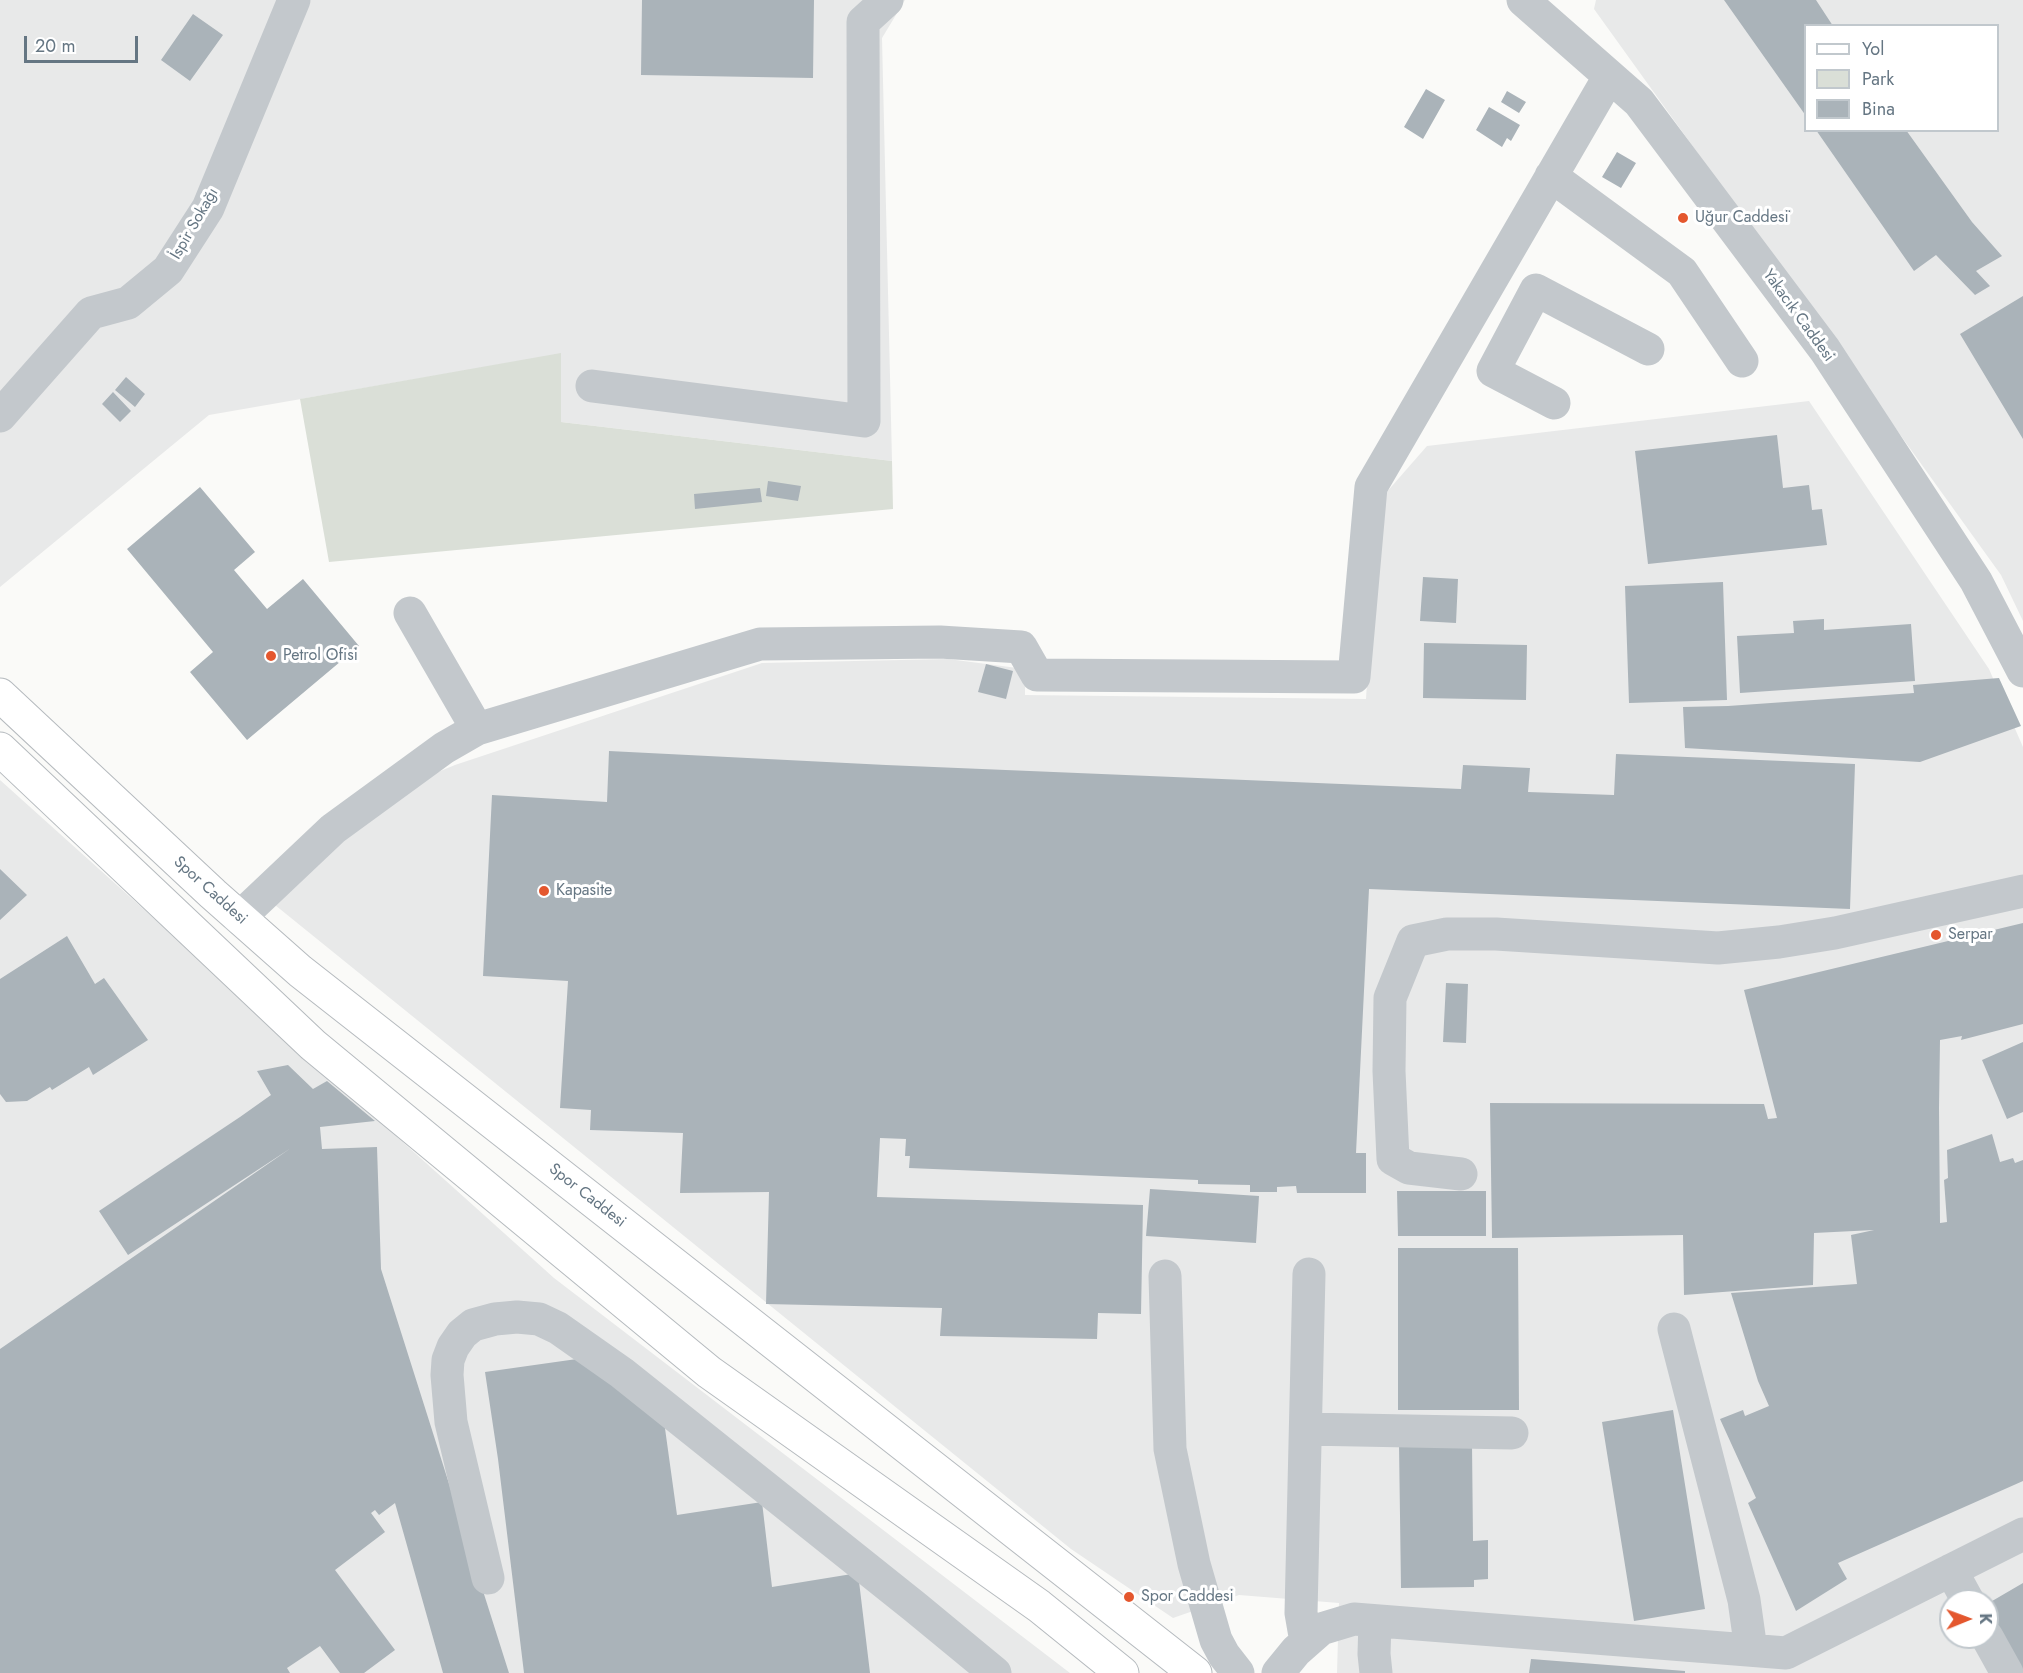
<!DOCTYPE html>
<html>
<head>
<meta charset="utf-8">
<style>
	body { margin:0 }
	#map { position:relative; width:2023px; height:1673px; overflow:hidden; background:#fafaf8; font-family:Jost,sans-serif }
	canvas { display:block }
	.legend { position:absolute; left:1804px; top:24px; width:195px; height:108px; box-sizing:border-box; background:#fff; border:2px solid #c1c8cd; margin:0; padding:8px 10px; list-style:none; font-size:18px; color:#657683 }
	.legend li { display:flex; align-items:center; gap:12px; height:30px }
	.legend b { width:30px; border:2px solid #c1c8cd }
	.north { position:absolute; left:1939px; top:1589px; width:60px; height:60px; box-sizing:border-box; background:#fff; border:2px solid #c1c8cd; border-radius:50%; rotate:89deg; font-size:16px; font-weight:700; line-height:24px; text-align:center; color:#657683 }
	.north::after { content:''; display:block; margin:auto; width:21px; height:27px; background:#e4572e; clip-path:polygon(50% 0,100% 100%,50% 72%,0 100%) }
	.scale { position:absolute; left:24px; top:36px; width:114px; height:27px; box-sizing:border-box; border:3px solid #657683; border-top:0; padding-left:8px; font-size:18px; line-height:21px; white-space:nowrap; color:#657683; -webkit-text-stroke:4px #fff; paint-order:stroke }
</style>
</head>
<body>
<div id="map">
<canvas width="2023" height="1673"></canvas>
<ul class="legend">
<li><b style="height:8px;background:#fff"></b>Yol</li>
<li><b style="height:16px;background:#dadfd7"></b>Park</li>
<li><b style="height:16px;background:#aab3b9"></b>Bina</li>
</ul>
<div class="north">K</div>
<div class="scale">20 m</div>
</div>
<script>
const c = document.querySelector('canvas').getContext('2d');
c.lineJoin = 'round';
function paint(path, color) { c.fillStyle = color; c.fill(path, 'evenodd'); }
const toPath = rows => new Path2D(rows.map(r => 'M' + r).join(''));
function stroke(path, color, width, dash) { c.strokeStyle = color; c.lineWidth = width; c.lineCap = dash ? 'butt' : 'round'; c.setLineDash(dash || []); c.stroke(path); }
function label(font, color, halo, rows, align = 'center') {
  c.font = font + ' Jost,sans-serif'; c.lineWidth = 6; c.setLineDash([]); c.textBaseline = 'middle'; c.strokeStyle = halo; c.fillStyle = color; for (const [text, x, y, turn = 0] of rows) {
    c.save(); c.translate(x, y); c.rotate((+turn || 0) * Math.PI / 180); c.textAlign = isNaN(turn) ? turn : align; if (halo) c.strokeText(text, 0, 0); c.fillText(text, 0, 0); c.restore();
  }
}
paint(toPath([
	[0,0,905,0,882,38,892,461,561,422,560,354,209,415,0,587],
	[1596,0,2023,0,2023,621,2001,575,1594,9],
	[1806,26,1998,26,1998,130,1806,130],
	[1809,401,1989,669,2023,747,2023,1673,1337,1673,1339,1603,1239,1595,1173,1618,1071,1549,275,905,346,836,404,786,455,765,762,663,948,659,1025,669,1025,695,1366,699,1378,502,1427,446],
	[1951,1601,1987,1601,1987,1637,1951,1637],
	[0,780,554,1278,1070,1673,0,1673]
]), '#e8e9e9');
paint(toPath([
	[561,353,561,422,892,461,893,509,329,562,300,399]
]), '#dadfd7');
paint(toPath([
	[642,0,814,0,813,78,641,75],
	[1724,0,1816,0,1833,26,1806,26,1806,116],
	[193,14,223,35,190,81,161,60],
	[1426,89,1445,100,1423,139,1404,127],
	[1507,91,1526,102,1519,113,1501,102],
	[1489,107,1520,125,1511,141,1507,138,1502,147,1476,130],
	[1816,130,1906,130,1972,222,2002,256,1976,271,1990,286,1975,295,1936,255,1914,271],
	[1617,152,1636,163,1621,188,1602,177],
	[2023,296,2023,439,1960,334],
	[126,377,145,394,135,407,115,390],
	[113,392,131,411,120,422,102,404],
	[1777,435,1783,488,1809,485,1812,510,1822,509,1827,545,1648,564,1635,451],
	[768,481,801,486,798,501,766,496],
	[200,487,255,552,234,570,267,609,303,579,359,646,247,740,190,672,213,652,127,549],
	[760,488,762,502,695,509,694,494],
	[1423,577,1458,579,1456,623,1420,621],
	[1723,582,1727,700,1629,703,1625,586],
	[1824,619,1824,630,1911,624,1915,681,1740,693,1737,636,1794,633,1793,621],
	[1424,643,1527,645,1526,700,1423,698],
	[986,664,1013,671,1006,699,978,692],
	[1999,678,2021,726,1920,762,1685,748,1683,707,1728,706,1914,693,1913,685],
	[609,751,886,765,1461,789,1463,765,1530,768,1528,792,1614,795,1616,754,1855,764,1850,909,1369,889,1356,1153,1366,1153,1366,1193,1297,1193,1296,1186,1277,1187,1277,1192,1250,1192,1250,1185,1198,1184,1198,1180,909,1168,910,1156,905,1156,906,1139,880,1138,877,1197,1143,1205,1141,1314,1098,1313,1097,1339,940,1336,942,1308,766,1304,769,1192,680,1193,683,1133,590,1130,591,1110,560,1108,568,981,483,976,492,795,607,802],
	[0,869,27,895,0,920],
	[2023,923,2023,1024,1961,1040,1962,1036,1940,1040,1939,1108,1940,1223,1947,1222,1944,1180,1948,1178,1947,1150,1992,1134,2000,1162,2013,1158,2015,1163,2023,1160,2023,1481,1838,1563,1847,1579,1796,1611,1748,1503,1756,1498,1720,1419,1743,1410,1745,1416,1769,1406,1758,1381,1731,1293,1857,1284,1851,1235,1874,1230,1814,1233,1813,1285,1684,1295,1683,1235,1492,1238,1490,1103,1764,1104,1768,1119,1777,1118,1744,990],
	[67,936,95,984,104,978,148,1040,93,1075,89,1067,52,1090,50,1087,27,1101,6,1102,0,1094,0,979],
	[1446,983,1468,984,1466,1043,1443,1042],
	[2023,1042,2023,1112,2007,1119,1982,1060],
	[288,1065,313,1089,327,1081,375,1121,320,1127,322,1149,377,1147,381,1269,509,1673,443,1673,395,1503,379,1515,375,1510,371,1513,385,1532,335,1570,395,1650,364,1673,340,1673,320,1646,287,1668,290,1673,0,1673,0,1349,291,1148,128,1255,99,1211,240,1117,271,1095,257,1071],
	[1150,1189,1259,1196,1256,1243,1146,1236],
	[1397,1191,1486,1191,1486,1236,1398,1236],
	[1398,1248,1518,1248,1519,1410,1398,1410],
	[584,1358,663,1414,677,1515,762,1502,772,1587,858,1573,870,1673,524,1673,498,1459,485,1372],
	[1673,1410,1705,1609,1634,1621,1602,1422],
	[1399,1444,1472,1444,1473,1541,1488,1540,1488,1579,1474,1580,1474,1587,1401,1588],
	[2023,1583,2023,1673,1987,1632,1987,1604],
	[1531,1659,1685,1671,1685,1673,1529,1673]
]), '#aab3b9');
const major = toPath([
	[0,695,213,894,300,971,1195,1673],
	[0,749,313,1045,709,1372,1039,1606,1122,1673]
]);
stroke(major, '#b5babe', 35);
stroke(toPath([
	[1523,0,1639,102,1825,350,1976,581,2023,671],
	[1551,176,1682,272,1742,361],
	[592,386,864,421,863,22,887,0],
	[1554,403,1493,371,1536,290,1648,349],
	[0,416,91,313,128,303,168,270,208,208,294,0],
	[410,613,477,729,760,644,940,642,1021,647,1037,675,1354,677,1371,487,1609,77],
	[239,918,333,829,444,748,477,729],
	[1461,1174,1409,1168,1393,1159,1389,1071,1390,998,1413,941,1447,934,1496,934,1718,948,1779,942,1835,933,2023,891],
	[1165,1276,1170,1449,1194,1564,1216,1640,1224,1655,1238,1673],
	[1674,1329,1744,1600,1751,1650],
	[1306,1429,1512,1433],
	[1951,1570,1968,1601],
	[488,1578,451,1422,447,1375,448,1360,453,1347,462,1334,473,1325,495,1319,517,1317,539,1319,558,1328,622,1373,915,1607,995,1673],
	[1375,1621,1374,1654,1376,1673],
	[1987,1637,2007,1673],
	[1306,1642,1301,1613,1309,1274],
	[1278,1673,1296,1651,1321,1629,1354,1619,1786,1653,2023,1534]
]), '#c3c8cc', 33);
stroke(major, '#fff', 33);
for (const [x, y, r, color] of [
	[1683,218,6,"#e4572e"],
	[271,656,6,"#e4572e"],
	[544,891,6,"#e4572e"],
	[1936,935,6,"#e4572e"],
	[1129,1597,6,"#e4572e"]
]) { const dot = new Path2D(); dot.arc(x, y, r, 0, 2 * Math.PI); c.fillStyle = color; c.fill(dot); stroke(dot, '#fff', 2); }
label('16px', '#657683', '#fff', [
	["Uğur Caddesi̇",1695,218],
	["Petrol Ofisi",283,656],
	["Kapasite",556,891],
	["Serpar",1948,935],
	["Spor Caddesi",1141,1597]
], 'left');
label('16px', '#657683', '#fff', [
	["İspir Sokağı",195,224,-60],
	["Yakacık Caddesi",1798,316,54],
	["Spor Caddesi",210,891,42],
	["Spor Caddesi",587,1196,38]
]);
</script>
</body>
</html>
